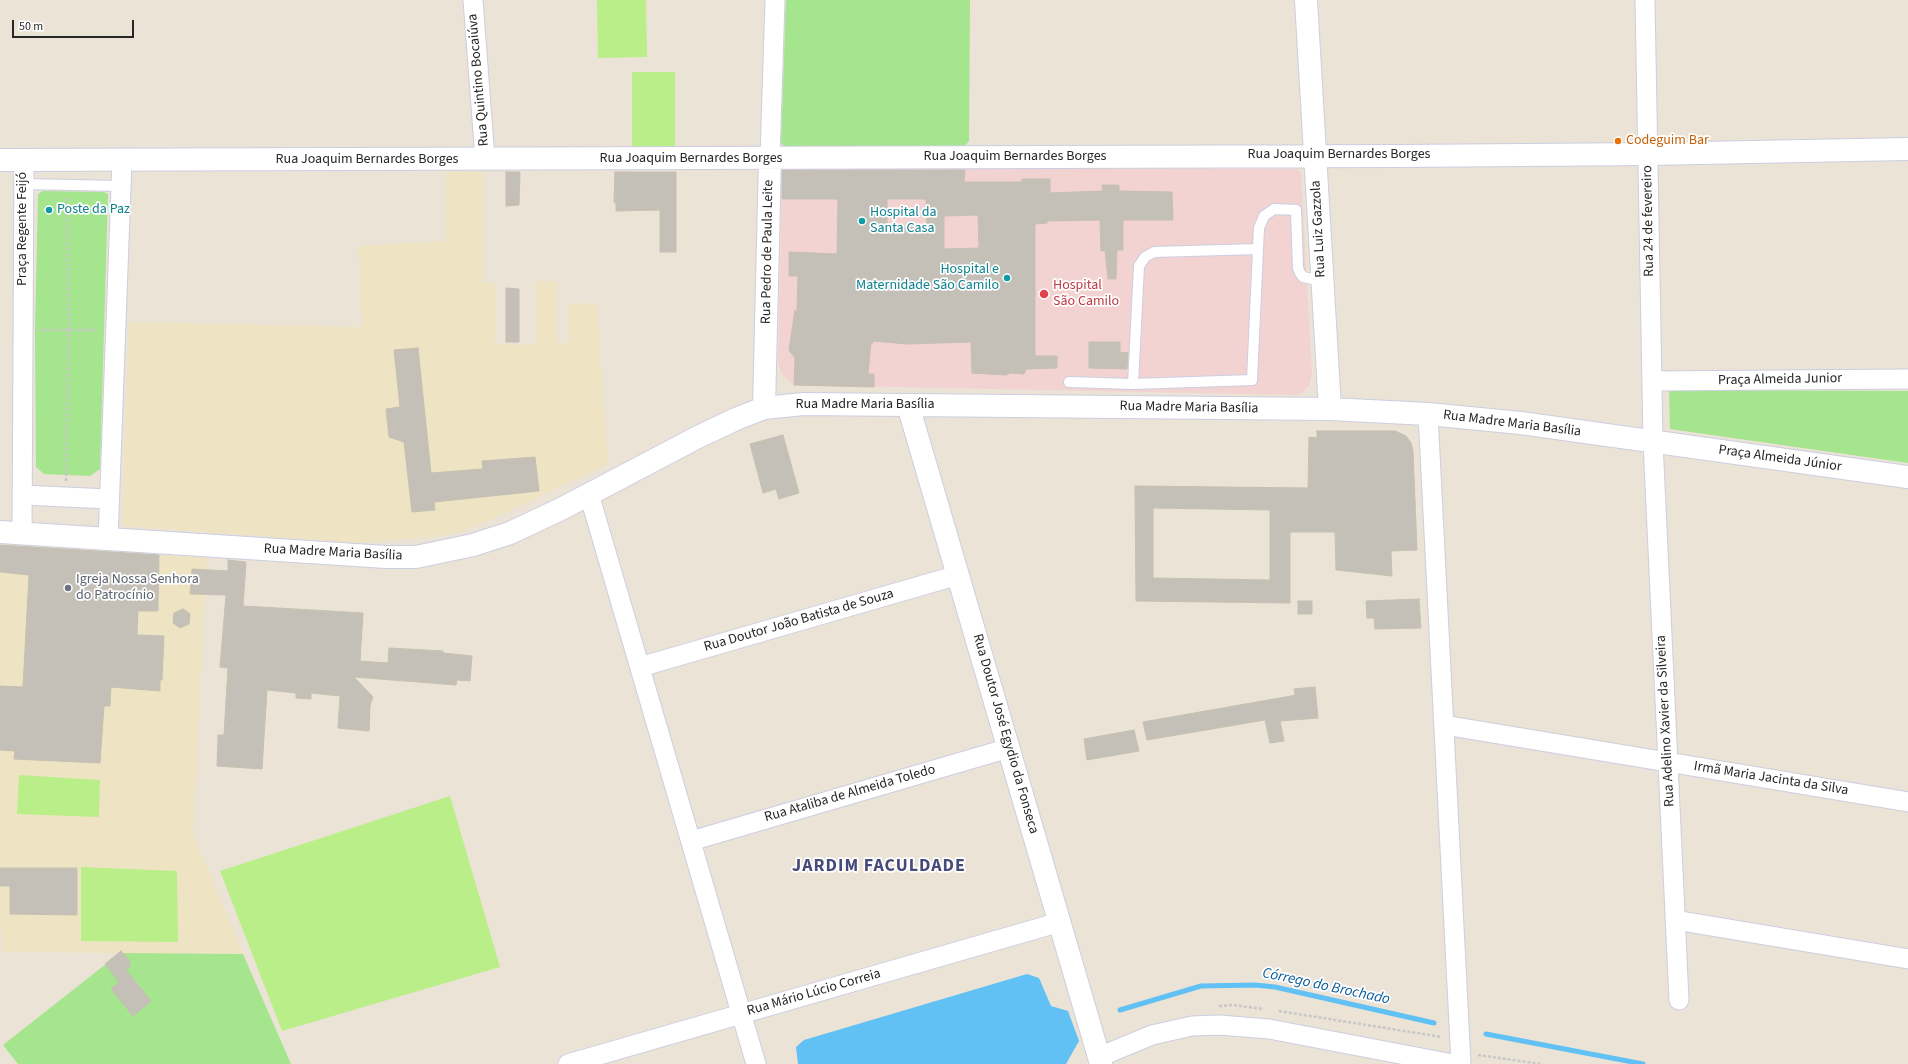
<!DOCTYPE html>
<html>
<head>
<meta charset="utf-8">
<style>
	body { margin:0 }
	#map { position:relative; width:1908px; height:1064px; overflow:hidden; background:#ebe3d6; font-family:"Source Sans 3",sans-serif }
	canvas { display:block }
	.scale { position:absolute; left:12px; top:20px; width:122px; height:18px; box-sizing:border-box; border:2px solid #262626; border-top:0; padding-left:5px; font-size:12px; line-height:14px; white-space:nowrap; color:#262626; -webkit-text-stroke:3px #fff; paint-order:stroke }
</style>
</head>
<body>
<div id="map">
<canvas width="1908" height="1064"></canvas>
<div class="scale">50 m</div>
</div>
<script>
const c = document.querySelector('canvas').getContext('2d');
c.lineJoin = 'round';
function paint(path, color) { c.fillStyle = color; c.fill(path, 'evenodd'); }
const toPath = rows => new Path2D(rows.map(r => 'M' + r).join(''));
function stroke(path, color, width, dash) { c.strokeStyle = color; c.lineWidth = width; c.lineCap = dash ? 'butt' : 'round'; c.setLineDash(dash || []); c.stroke(path); }
function label(font, color, halo, rows, align = 'center') {
  c.font = font + ' "Source Sans 3",sans-serif'; c.lineWidth = 3.5; c.setLineDash([]); c.textBaseline = 'middle'; c.strokeStyle = halo; c.fillStyle = color; for (const [text, x, y, turn = 0] of rows) {
    c.save(); c.translate(x, y); c.rotate((+turn || 0) * Math.PI / 180); c.textAlign = isNaN(turn) ? turn : align; if (halo) c.strokeText(text, 0, 0); c.fillText(text, 0, 0); c.restore();
  }
}
paint(toPath([
	[446,172,483,172,483,283,496,283,495,344,535,345,535,281,557,282,557,343,569,343,568,304,597,303,608,464,486,522,460,532,433,537,356,543,122,526,129,322,362,327,358,246,446,241],
	[0,543,207,558,193,833,243,954,3,952,0,911]
]), '#eee4c4');
paint(toPath([
	[782,168,1297,169,1301,173,1312,374,1309,386,1300,394,1296,395,794,385,782,374,778,364]
]), '#f3d3d2');
paint(toPath([
	[786,0,970,0,969,141,962,149,787,149,781,143],
	[43,191,104,192,108,194,100,469,90,476,44,474,36,467,35,330,38,194],
	[1669,390,1908,391,1908,463,1670,429],
	[120,953,243,954,291,1064,18,1064,3,1045]
]), '#a5e58e');
paint(toPath([
	[597,0,646,0,647,57,598,58],
	[632,72,675,72,675,151,632,151],
	[19,775,100,780,99,817,17,814],
	[450,796,500,967,282,1031,220,871],
	[81,867,177,871,178,942,81,941]
]), '#baee89');
paint(toPath([
	[1027,974,1039,978,1051,1006,1068,1011,1079,1041,1066,1064,798,1064,796,1047,804,1040]
]), '#61c1f4');
stroke(toPath([
	[1120,1010,1201,986,1255,985,1275,987,1434,1023],
	[1486,1034,1643,1064]
]), '#61c1f4', 5);
const building = toPath([
	[782,170,965,170,964,182,1022,182,1022,179,1050,179,1050,193,1103,191,1102,185,1119,185,1119,191,1172,192,1173,220,1123,220,1123,250,1117,250,1116,279,1108,279,1105,250,1101,251,1100,220,1047,221,1047,223,1035,224,1035,356,1057,356,1057,368,1026,369,1024,374,1010,373,1006,375,972,373,971,342,907,344,873,341,873,343,871,343,868,374,874,374,874,387,794,385,795,358,789,350,795,310,797,311,798,276,789,276,789,252,837,254,838,199,782,199,782,170],
	[887,199,926,199,927,227,887,227,887,199],
	[978,215,979,248,944,249,944,216,978,215],
	[506,172,520,172,519,205,506,206,506,172],
	[615,172,676,172,676,252,660,252,660,210,616,211,616,203,614,202,615,172],
	[506,288,519,289,519,342,506,342,506,288],
	[1089,342,1120,342,1120,352,1128,353,1127,369,1089,368,1089,342],
	[418,348,431,473,483,469,482,461,535,457,539,491,434,502,435,510,412,512,404,442,389,437,386,409,400,407,394,350,418,348],
	[1317,431,1395,431,1406,436,1411,443,1413,451,1417,550,1391,551,1392,576,1336,570,1335,532,1290,532,1290,603,1136,601,1135,486,1308,488,1309,437,1317,438,1317,431],
	[1153,508,1270,510,1270,580,1153,578,1153,508],
	[783,435,799,493,779,499,776,489,763,493,750,444,783,435],
	[0,545,159,555,158,611,138,611,137,635,164,636,162,680,160,680,160,691,111,687,110,706,104,706,100,763,14,759,15,751,0,750,0,686,23,687,29,575,0,572,0,545],
	[228,560,246,562,243,606,363,613,360,661,388,663,389,648,443,651,443,653,472,656,470,681,457,680,456,685,354,677,373,697,370,705,369,731,338,728,340,696,311,693,311,699,296,698,296,693,267,690,262,769,217,766,218,735,224,735,228,668,220,667,226,595,190,594,192,569,228,571,228,560],
	[1419,599,1421,628,1375,629,1374,618,1367,618,1366,601,1419,599],
	[1298,601,1312,601,1312,614,1298,614,1298,601],
	[183,609,190,614,189,624,180,628,173,623,174,613,183,609],
	[1315,687,1318,718,1280,721,1284,741,1270,743,1265,720,1147,740,1143,722,1291,696,1295,695,1294,689,1315,687],
	[1134,730,1139,751,1087,760,1084,739,1134,730],
	[0,868,77,868,77,915,10,914,10,886,0,886,0,868],
	[121,951,130,961,128,963,131,966,126,970,151,1001,133,1016,111,989,119,982,105,964,121,951]
]);
paint(building, '#c5c0b7');
stroke(building, '#c5c0b0', 1);
const lane = toPath([
	[23,184,121,186],
	[1069,382,1133,384,1252,380,1259,228,1264,216,1274,209,1296,210,1298,268,1300,273,1303,277,1322,281],
	[1133,384,1139,266,1145,257,1154,252,1258,249]
]);
const street = toPath([
	[473,0,485,159],
	[1645,0,1653,442,1679,1000],
	[770,158,775,0],
	[1652,381,1908,379],
	[1428,414,1461,1064],
	[589,494,756,1064],
	[22,495,109,499],
	[22,534,24,160],
	[108,540,122,160],
	[640,667,958,575],
	[1444,725,1908,802],
	[691,841,1009,748],
	[1675,920,1908,959],
	[1099,1057,1152,1035,1192,1026,1219,1025,1269,1029,1453,1064],
	[568,1064,1060,922]
]);
const secondary = toPath([
	[1306,0,1330,409],
	[0,160,1399,156,1648,154,1908,149],
	[908,405,1101,1064],
	[764,408,770,158],
	[0,532,386,557,416,557,473,545,510,533,561,509,698,437,736,419,764,408,803,404,1330,409,1428,414,1521,423,1908,477]
]);
stroke(lane, '#cccee1', 12);
stroke(street, '#cccee1', 21);
stroke(secondary, '#cccee1', 24);
stroke(toPath([
	[39,330,98,330],
	[66,481,69,330,67,198],
	[1219,1006,1233,1005,1264,1009],
	[1279,1011,1442,1037],
	[1478,1055,1541,1064]
]), '#c7c7c7', 2.5, [3, 2]);
stroke(lane, '#fff', 10);
stroke(street, '#fff', 19);
stroke(secondary, '#fff', 22);
for (const [x, y, r, color] of [
	[1618,141,4,"#e8710a"],
	[49,210,4,"#0f9aa8"],
	[862,221,4,"#0f9aa8"],
	[1007,278,4,"#0f9aa8"],
	[1044,294,5,"#e0444e"],
	[68,588,4,"#6b7280"]
]) { const dot = new Path2D(); dot.arc(x, y, r, 0, 2 * Math.PI); c.fillStyle = color; c.fill(dot); stroke(dot, '#fff', 1.5); }
label('14px', '#262626', '#fff', [
	["Rua Quintino Bocaiúva",479,80,-95],
	["Rua Joaquim Bernardes Borges",1339,155],
	["Rua Joaquim Bernardes Borges",1015,157],
	["Rua Joaquim Bernardes Borges",691,159],
	["Rua Joaquim Bernardes Borges",367,160],
	["Rua 24 de fevereiro",1649,221,-91],
	["Praça Regente Feijó",23,229,-90],
	["Rua Luiz Gazzola",1319,229,-93],
	["Rua Pedro de Paula Leite",768,252,-89],
	["Praça Almeida Junior",1780,380,-1],
	["Rua Madre Maria Basília",865,405],
	["Rua Madre Maria Basília",1189,408,1],
	["Rua Madre Maria Basília",1512,424,7],
	["Praça Almeida Júnior",1780,459,8],
	["Rua Madre Maria Basília",333,553,3],
	["Rua Doutor João Batista de Souza",799,621,-16],
	["Rua Adelino Xavier da Silveira",1666,721,-93],
	["Rua Doutor José Egydio da Fonseca",1005,734,74],
	["Irmã Maria Jacinta da Silva",1771,779,9],
	["Rua Ataliba de Almeida Toledo",850,794,-16],
	["Rua Mário Lúcio Correia",814,993,-16]
]);
label('14px', '#c56008', '#fff', [
	["Codeguim Bar",1626,141]
], 'left');
label('14px', '#0d838f', '#fff', [
	["Poste da Paz",57,210],
	["Hospital da",870,213],
	["Santa Casa",870,229],
	["Hospital e",999,270,"right"],
	["Maternidade São Camilo",999,286,"right"]
], 'left');
label('14px', '#be3a42', '#fff', [
	["Hospital",1053,286],
	["São Camilo",1053,302]
], 'left');
label('14px', '#5b616d', '#fff', [
	["Igreja Nossa Senhora",76,580],
	["do Patrocínio",76,596]
], 'left');
label('italic 15px', '#065b9b', '#fff', [
	["Córrego do Brochado",1326,987,12]
]);
c.letterSpacing = '1px';
label('bold 18px', '#454a79', '#fff', [
	["JARDIM FACULDADE",879,867]
]);
c.letterSpacing = '0px';
</script>
</body>
</html>
